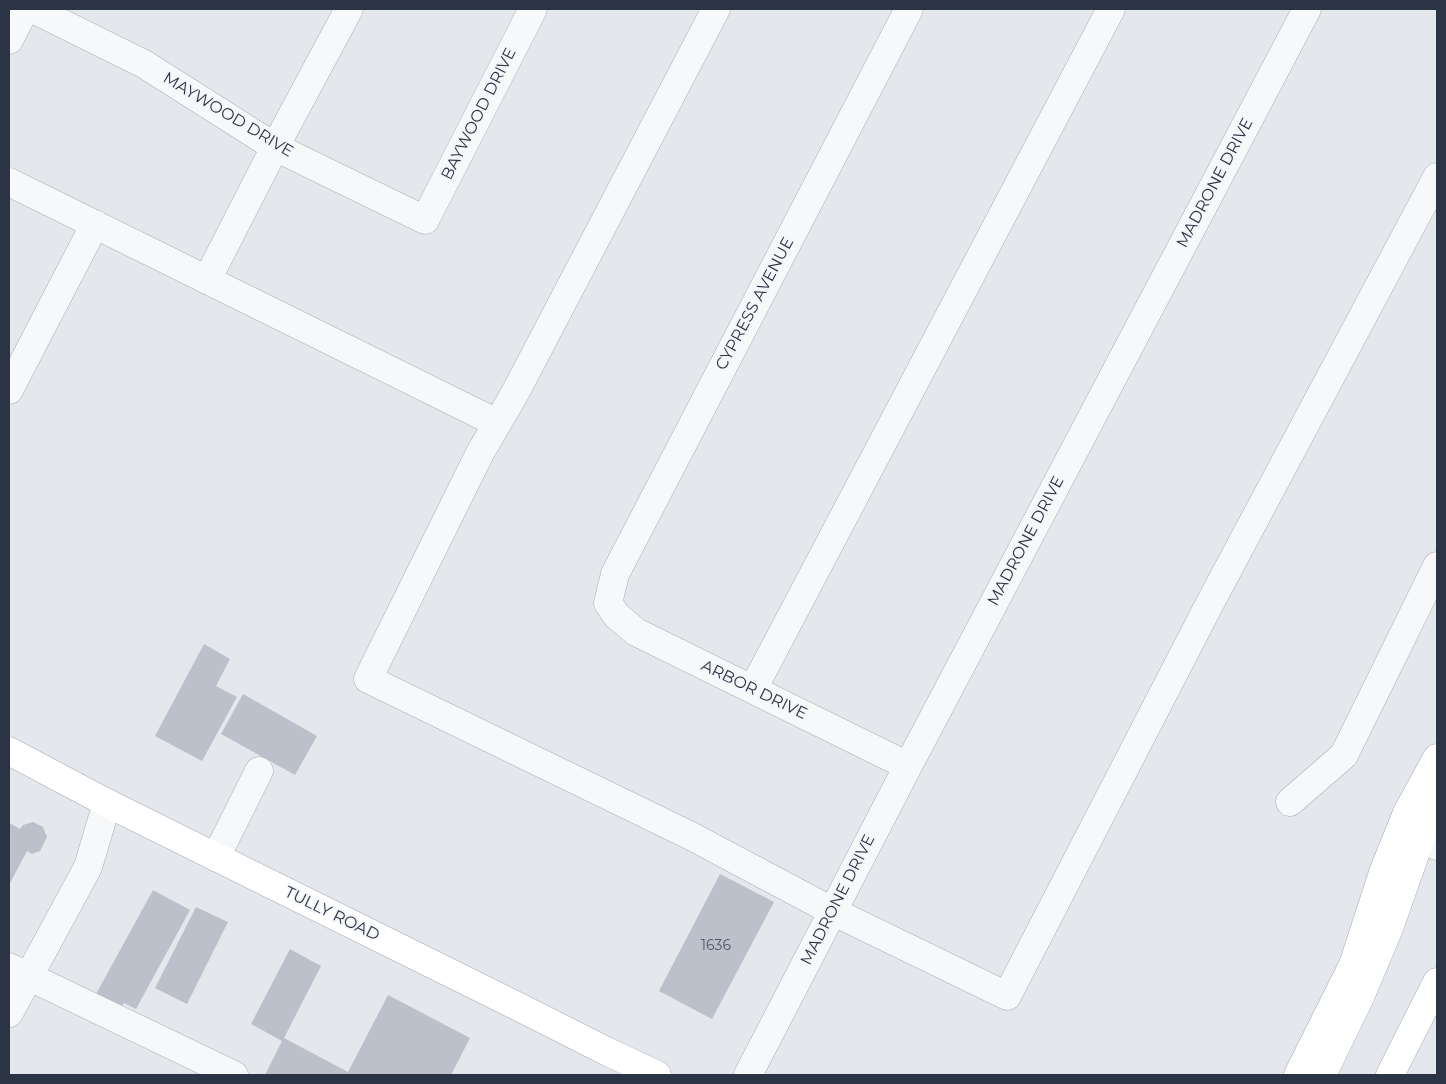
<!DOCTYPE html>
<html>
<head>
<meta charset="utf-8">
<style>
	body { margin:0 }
	#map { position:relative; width:1446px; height:1084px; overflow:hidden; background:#e4e7ec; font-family:Montserrat,sans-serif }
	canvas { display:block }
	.frame { position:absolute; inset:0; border:10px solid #2b3445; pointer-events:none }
</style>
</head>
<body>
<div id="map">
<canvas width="1446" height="1084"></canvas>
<div class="frame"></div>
</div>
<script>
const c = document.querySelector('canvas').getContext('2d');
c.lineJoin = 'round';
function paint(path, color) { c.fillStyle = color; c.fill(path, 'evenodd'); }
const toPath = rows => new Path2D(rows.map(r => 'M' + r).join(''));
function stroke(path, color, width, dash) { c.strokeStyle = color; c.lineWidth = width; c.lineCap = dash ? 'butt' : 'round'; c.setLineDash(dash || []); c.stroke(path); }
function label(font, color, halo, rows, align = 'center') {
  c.font = font + ' Montserrat,sans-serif'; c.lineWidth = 4; c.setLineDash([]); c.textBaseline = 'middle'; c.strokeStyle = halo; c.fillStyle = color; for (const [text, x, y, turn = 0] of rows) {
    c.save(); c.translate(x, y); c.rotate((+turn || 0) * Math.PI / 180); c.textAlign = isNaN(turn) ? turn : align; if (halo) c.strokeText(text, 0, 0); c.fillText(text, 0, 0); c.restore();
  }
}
paint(toPath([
	[204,644,230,659,216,686,237,697,202,761,155,736],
	[243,694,317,736,295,775,221,734],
	[33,822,43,827,47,837,40,851,32,854,27,851,9,885,9,823,20,829,23,825],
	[720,874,774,902,712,1019,659,991],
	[153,890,190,910,136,1009,124,1003,120,1010,95,996],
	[196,907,228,922,187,1004,155,988],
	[290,949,321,966,284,1038,348,1072,388,995,470,1038,451,1075,265,1075,282,1041,251,1024]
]), '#bbc0ca');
const minor = toPath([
	[33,9,144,64,275,147,425,220,533,9],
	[716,9,515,393,480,453,368,679,691,836,832,911,1007,996,1209,605,1437,177],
	[9,40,25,9],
	[9,182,497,423],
	[207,280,275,147,349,9],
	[9,390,95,224],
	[753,689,1111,9],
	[908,766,636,632,617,616,608,603,615,574,909,9],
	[1290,802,1344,755,1437,566],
	[1419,838,1437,846],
	[216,857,259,771],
	[9,967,234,1075],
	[9,1013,88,867,107,803],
	[748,1075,908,766,1307,9]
]);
const major = toPath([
	[9,751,107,803,521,1008,606,1051,657,1075],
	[1298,1075,1353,965,1384,870,1407,813,1437,758],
	[1322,1075,1360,997,1389,928,1414,857,1435,788],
	[1390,1075,1437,982]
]);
stroke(minor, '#a9aeb7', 29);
stroke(major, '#a3abb8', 29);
stroke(minor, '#f7f8fa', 28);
stroke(major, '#fff', 28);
label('14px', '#4f5766', null, [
	["1636",716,946]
]);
label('16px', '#2b3445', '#f4f6f9', [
	["BAYWOOD DRIVE",479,114,-63],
	["MAYWOOD DRIVE",228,115,31],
	["MADRONE DRIVE",1215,183,-62],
	["CYPRESS AVENUE",755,304,-62],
	["MADRONE DRIVE",1026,541,-62],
	["ARBOR DRIVE",754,690,26],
	["MADRONE DRIVE",838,900,-63],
	["TULLY ROAD",332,914,26]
]);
</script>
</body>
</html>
